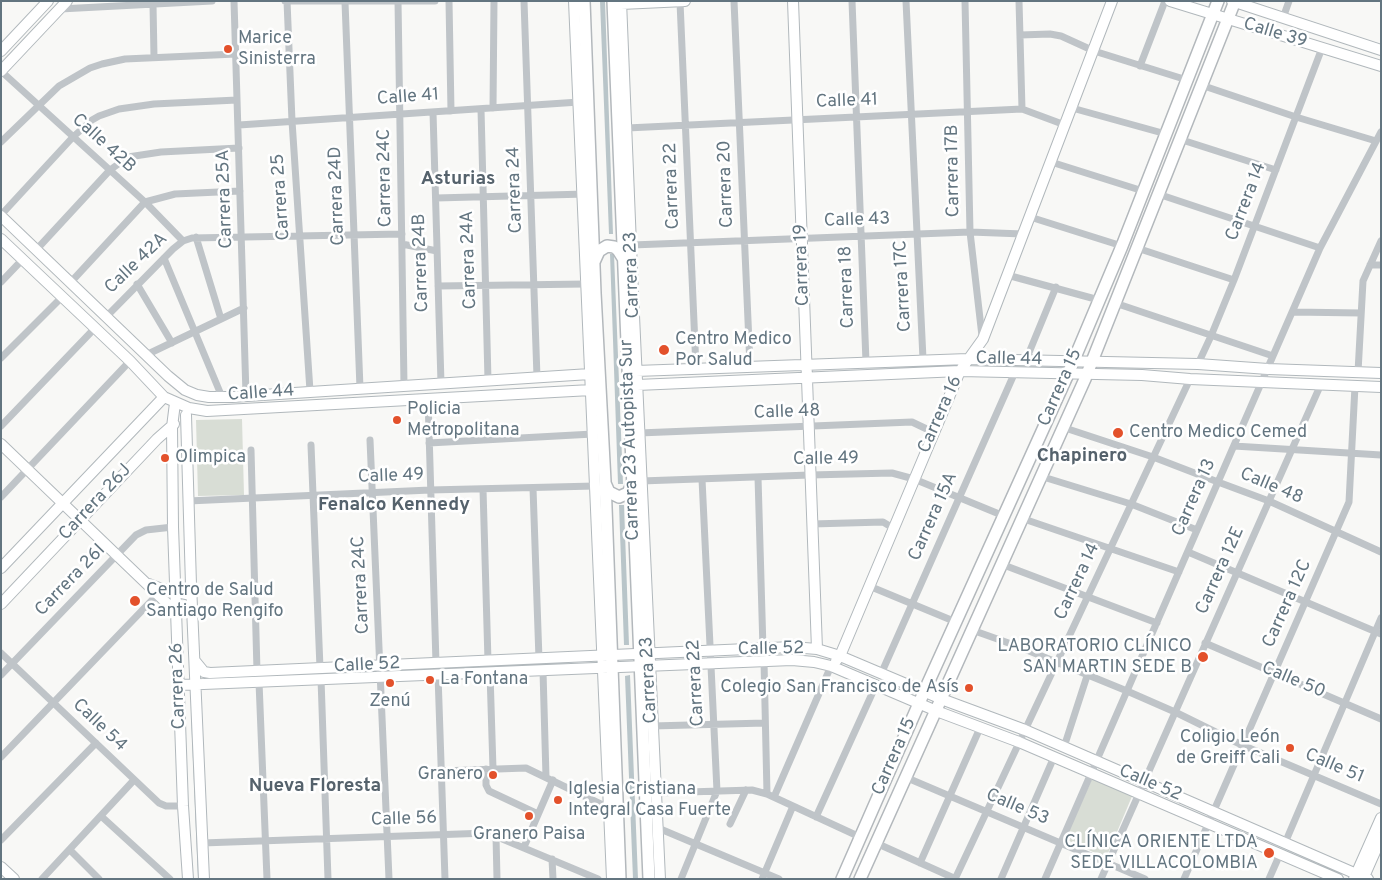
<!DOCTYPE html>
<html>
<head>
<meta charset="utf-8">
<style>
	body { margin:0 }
	#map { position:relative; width:1382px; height:880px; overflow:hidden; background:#f8f8f6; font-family:Overpass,sans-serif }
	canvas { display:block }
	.frame { position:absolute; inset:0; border:2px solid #637580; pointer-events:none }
</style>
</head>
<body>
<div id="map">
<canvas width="1382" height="880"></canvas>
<div class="frame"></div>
</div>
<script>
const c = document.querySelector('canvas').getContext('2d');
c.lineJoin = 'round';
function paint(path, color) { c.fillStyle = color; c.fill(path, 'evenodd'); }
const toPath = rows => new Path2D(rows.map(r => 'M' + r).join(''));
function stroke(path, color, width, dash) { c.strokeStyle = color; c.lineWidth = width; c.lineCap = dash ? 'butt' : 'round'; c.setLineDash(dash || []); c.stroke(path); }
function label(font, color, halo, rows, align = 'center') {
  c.font = font + ' Overpass,sans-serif'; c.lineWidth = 5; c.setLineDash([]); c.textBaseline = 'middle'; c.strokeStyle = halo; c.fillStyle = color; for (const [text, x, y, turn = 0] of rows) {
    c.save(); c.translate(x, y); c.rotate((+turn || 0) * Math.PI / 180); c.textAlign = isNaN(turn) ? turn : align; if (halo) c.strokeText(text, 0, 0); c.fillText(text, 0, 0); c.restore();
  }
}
paint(toPath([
	[242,419,244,495,198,496,196,420],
	[1093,777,1133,794,1106,858,1065,839]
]), '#d8ddd5');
paint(toPath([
	[600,1,605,1,613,234,609,234],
	[610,254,614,254,623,484,618,484],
	[619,505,624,505,629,645,624,645],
	[630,675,638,879,633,879,625,676]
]), '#b9c5c9');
stroke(toPath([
	[192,715,199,879]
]), '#b9c5c9', 2);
const secondary = toPath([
	[574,1,612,879],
	[621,1,633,294,660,879],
	[793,1,817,649],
	[1170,1,1381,66],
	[1232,1,1381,50],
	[621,4,685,1],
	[1,51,48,1],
	[1,71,67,1],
	[1,216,168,376,185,390,197,395,209,397,232,397,590,374],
	[1,239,130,361,164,397,189,408,207,411,591,390],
	[636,371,968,359,1198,364,1268,369,1381,373],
	[637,385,960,371,1142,375,1190,379,1381,387],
	[175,403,172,427,173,527,183,806,188,879],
	[186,415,191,585,204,879],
	[1,444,176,612],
	[1,568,164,397],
	[149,584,162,589,191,595],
	[1,604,157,439,174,424],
	[195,661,204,672,210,673,792,647,817,649,840,656,944,700,1025,730,1368,879],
	[836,661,840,656,960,371,983,339,1112,1],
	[179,685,792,660,814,662,831,666,939,712,1019,742,1338,879],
	[1,867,14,879],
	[1354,879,1381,818],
	[1363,879,1381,838]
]);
const primary = toPath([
	[584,1,595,293,605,481,620,879],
	[613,1,649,879],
	[594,262,599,251,607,246,614,247,618,250,623,258],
	[605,483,609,492,619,497,628,493,632,484],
	[842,879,924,692,1068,374,1122,246,1218,1],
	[860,879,1085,379,1235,1]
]);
stroke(secondary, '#b1b8bc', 12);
stroke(primary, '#b3b8bc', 14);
stroke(toPath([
	[234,1,246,395],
	[285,1,435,1],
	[287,1,292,121,310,391],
	[398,1,404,385],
	[449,1,451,111],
	[524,1,537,377],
	[734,1,750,366],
	[852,1,866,362],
	[906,1,923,359],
	[965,1,970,232,982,336],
	[1019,1,1022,109],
	[345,2,360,388],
	[680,2,696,368],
	[153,4,154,57],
	[60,9,212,1],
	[1283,18,1289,1],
	[1020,35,1050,34,1061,36,1094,51,1187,80],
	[1140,66,1165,1],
	[1,71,145,202,183,241],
	[1201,85,1296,117,1376,141],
	[493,108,494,1],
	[1072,108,1166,134],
	[481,109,488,380],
	[433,112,441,383],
	[239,125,579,102],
	[627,128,1022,109,1065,125],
	[1179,139,1276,170],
	[1,142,59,86,90,68,102,64,125,59,236,54],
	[1051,162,1143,191],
	[1158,194,1320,248],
	[436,198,586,194],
	[1,215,73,137,92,120,99,116,119,109,154,104,237,100],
	[1030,217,1122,246],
	[196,237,221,319],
	[402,244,437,251],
	[632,245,970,232,1023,234],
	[1137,248,1234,280],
	[37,249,110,170,128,157,161,152,239,148],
	[164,258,222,397],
	[1370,265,1381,265],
	[1007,275,1099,300],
	[1,282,23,259],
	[71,282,145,202,175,194,240,191],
	[137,284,172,343],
	[438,286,586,284],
	[1115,303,1273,356],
	[1293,312,1361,313],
	[107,316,173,249,183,241,192,238,402,234],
	[146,355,244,308],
	[1,358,62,297],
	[1026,360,1056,287],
	[1198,364,1211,336,1234,280,1322,48],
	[1358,372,1363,281,1381,241],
	[428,399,436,663],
	[1,426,95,328],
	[1062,427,1153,457,1218,482,1269,501,1381,552],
	[639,433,912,422,933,432],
	[370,440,389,879],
	[429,443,593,434],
	[311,445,320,668],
	[1234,446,1381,455],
	[251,450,257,671],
	[1040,476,1131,504,1197,530],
	[758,477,763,649],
	[641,481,810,475,892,473,914,479,1004,516],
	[533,488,539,659],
	[483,489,488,661],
	[1,497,130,361],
	[188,501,430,490,595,486],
	[1021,518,1179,572],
	[812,524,883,522,893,528],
	[1188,552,1381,634],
	[1001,564,1157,623],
	[869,586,956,622],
	[972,630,1017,646,1127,691,1175,712,1242,745,1381,804],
	[1205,643,1381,719],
	[1,653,159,803,166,806,183,806],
	[764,661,767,794],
	[543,671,546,777],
	[490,673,493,769],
	[881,674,1015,372],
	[1,675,136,535,146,530,173,527],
	[438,675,445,879],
	[321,679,328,879],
	[259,682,267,879],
	[652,726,765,723],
	[1064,747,1087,676],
	[1,757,157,595],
	[486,769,486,785,489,791,538,814],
	[441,771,526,768,609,808],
	[905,777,1145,879],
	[656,793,752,790,767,794,860,837],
	[774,797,831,666],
	[101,816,170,879],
	[816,817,876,685],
	[730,824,746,790],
	[658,828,779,879],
	[496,836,497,879],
	[1,840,96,743],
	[202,843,488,833,598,879],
	[876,843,956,879],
	[1285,843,1381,618],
	[524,847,553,780],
	[70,850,99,879],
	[552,859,553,879],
	[920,863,980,728],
	[42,879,134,780],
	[681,879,717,791,702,479],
	[762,879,793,806],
	[955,879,1190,379],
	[1001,879,1054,757],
	[1045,879,1320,248,1381,132],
	[1101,879,1321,384],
	[1184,879,1349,502,1355,386],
	[1269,879,1280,854]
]), '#bfc4c8', 7);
stroke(secondary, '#fff', 10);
stroke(primary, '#fff', 11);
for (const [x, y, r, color] of [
	[228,49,5,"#e3512b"],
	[664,350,6,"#e3512b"],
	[397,420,5,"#e3512b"],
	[1118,433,6,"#e3512b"],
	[165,458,5,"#e3512b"],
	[135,601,6,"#e3512b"],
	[1203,657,6,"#e3512b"],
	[430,680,5,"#e3512b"],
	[390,683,5,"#e3512b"],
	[969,688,5,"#e3512b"],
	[1290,748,5,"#e3512b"],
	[493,775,5,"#e3512b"],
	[558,800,5,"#e3512b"],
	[529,816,5,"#e3512b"],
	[1269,853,6,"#e3512b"]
]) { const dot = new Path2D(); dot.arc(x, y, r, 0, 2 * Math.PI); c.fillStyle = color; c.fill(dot); stroke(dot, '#fff', 2); }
label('18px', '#637580', '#fff', [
	["Calle 39",1275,34,17],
	["Calle 41",408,98,-4],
	["Calle 41",847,102,-2],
	["Calle 42B",103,144,42],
	["Carrera 17B",954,171,-91],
	["Carrera 24C",386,178,-91],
	["Carrera 20",727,184,-92],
	["Carrera 22",673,186,-92],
	["Carrera 24",516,190,-92],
	["Carrera 24D",338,196,-92],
	["Carrera 25",282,197,-94],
	["Carrera 25A",226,199,-92],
	["Carrera 14",1247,202,-69],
	["Calle 43",857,221,-2],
	["Carrera 24A",470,260,-92],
	["Carrera 24B",422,263,-92],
	["Calle 42A",137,264,-44],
	["Carrera 19",803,265,-92],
	["Carrera 23",633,275,-92],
	["Carrera 17C",904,286,-93],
	["Carrera 18",848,287,-92],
	["Calle 44",1009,360,1],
	["Carrera 15",1061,388,-66],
	["Calle 44",261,394,-4],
	["Calle 48",787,413,-2],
	["Carrera 16",941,415,-66],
	["Carrera 23 Autopista Sur",631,440,-92],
	["Calle 49",826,460,-1],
	["Calle 49",391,477,-2],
	["Calle 48",1271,487,23],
	["Carrera 13",1195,498,-66],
	["Carrera 26J",96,503,-47],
	["Carrera 15A",934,517,-66],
	["Carrera 12E",1221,571,-66],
	["Carrera 26I",71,581,-46],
	["Carrera 14",1078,582,-65],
	["Carrera 24C",362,585,-93],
	["Carrera 12C",1288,604,-66],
	["Calle 52",771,650,-1],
	["Calle 52",367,666,-3],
	["Carrera 23",650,680,-93],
	["Calle 50",1293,681,23],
	["Carrera 22",697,683,-93],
	["Carrera 26",179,686,-92],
	["Calle 54",99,726,44],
	["Carrera 15",895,757,-66],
	["Calle 51",1334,767,23],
	["Calle 52",1150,784,23],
	["Calle 53",1017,808,23],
	["Calle 56",404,820,-2]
]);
label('18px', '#637580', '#fff', [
	["Marice",238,39],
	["Sinisterra",238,60],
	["Centro Medico",675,340],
	["Por Salud",675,361],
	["Policia",407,410],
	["Metropolitana",407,431],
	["Centro Medico Cemed",1129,433],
	["Olimpica",175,458],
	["Centro de Salud",146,591],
	["Santiago Rengifo",146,612],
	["LABORATORIO CLÍNICO",1192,647,"right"],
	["SAN MARTIN SEDE B",1192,668,"right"],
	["La Fontana",440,680],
	["Colegio San Francisco de Asís",959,688,"right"],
	["Zenú",390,702,"center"],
	["Coligio León",1280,738,"right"],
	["de Greiff Cali",1280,759,"right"],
	["Granero",483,775,"right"],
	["Iglesia Cristiana",568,790],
	["Integral Casa Fuerte",568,811],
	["Granero Paisa",529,835,"center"],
	["CLÍNICA ORIENTE LTDA",1258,843,"right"],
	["SEDE VILLACOLOMBIA",1258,864,"right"]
], 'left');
label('bold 19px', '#55626c', '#fff', [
	["Asturias",458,180],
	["Chapinero",1082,457],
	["Fenalco Kennedy",394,506],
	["Nueva Floresta",315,787]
]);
</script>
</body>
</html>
